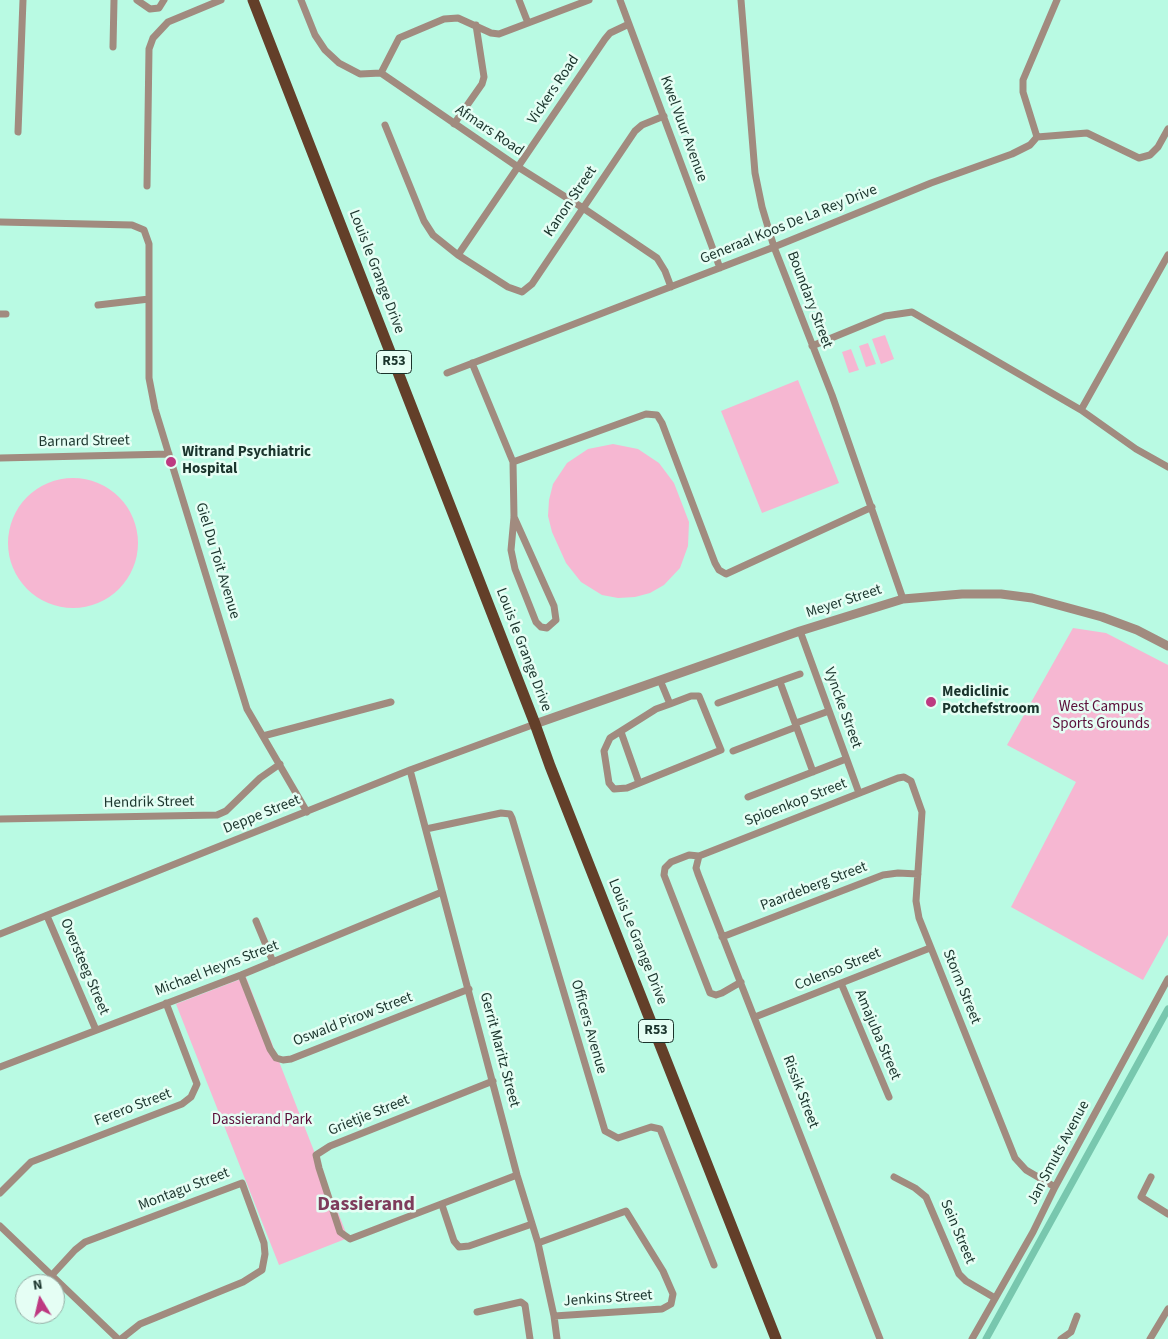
<!DOCTYPE html>
<html>
<head>
<meta charset="utf-8">
<style>
	body { margin:0 }
	#map { position:relative; width:1168px; height:1339px; overflow:hidden; background:#b9fae3; font-family:"Source Sans 3",sans-serif }
	canvas { display:block }
	.north { position:absolute; left:15px; top:1274px; width:50px; height:50px; box-sizing:border-box; background:#e5fef4; border:1px solid #94ada4; border-radius:50%; rotate:351deg; font-size:14px; font-weight:700; line-height:20px; text-align:center; color:#1a342c }
	.north::after { content:''; display:block; margin:auto; width:18px; height:22px; background:#bd3a81; clip-path:polygon(50% 0,100% 100%,50% 72%,0 100%) }
</style>
</head>
<body>
<div id="map">
<canvas width="1168" height="1339"></canvas>
<div class="north">N</div>
</div>
<script>
const c = document.querySelector('canvas').getContext('2d');
c.lineJoin = 'round';
function paint(path, color) { c.fillStyle = color; c.fill(path, 'evenodd'); }
const toPath = rows => new Path2D(rows.map(r => 'M' + r).join(''));
function stroke(path, color, width, dash) { c.strokeStyle = color; c.lineWidth = width; c.lineCap = dash ? 'butt' : 'round'; c.setLineDash(dash || []); c.stroke(path); }
function label(font, color, halo, rows, align = 'center') {
  c.font = font + ' "Source Sans 3",sans-serif'; c.lineWidth = 5; c.setLineDash([]); c.textBaseline = 'middle'; c.strokeStyle = halo; c.fillStyle = color; for (const [text, x, y, turn = 0] of rows) {
    c.save(); c.translate(x, y); c.rotate((+turn || 0) * Math.PI / 180); c.textAlign = isNaN(turn) ? turn : align; if (halo) c.strokeText(text, 0, 0); c.fillText(text, 0, 0); c.restore();
  }
}
paint(toPath([
	[885,335,894,359,881,364,872,339],
	[868,343,876,364,866,367,859,346],
	[851,349,859,370,849,373,842,352],
	[798,380,839,483,762,513,721,411],
	[613,444,638,449,659,463,674,483,689,522,688,546,680,568,664,585,650,593,635,597,618,598,602,595,581,582,566,563,552,532,548,516,549,500,553,484,567,463,588,449],
	'8 543a65 65 0 1 1 130 0a65 65 0 1 1-130 0Z',
	[1073,628,1106,633,1168,665,1168,935,1143,980,1011,907,1076,782,1007,745],
	[246,977,348,1238,279,1265,176,1004]
]), '#f6b7d2');
stroke(toPath([
	[986,1339,1168,1009]
]), '#78c7ae', 7);
stroke(toPath([
	[137,0,150,9,159,8,164,0],
	[301,0,315,35,325,50,339,63,360,74,381,73,518,167,583,208,657,258,665,271,671,287],
	[519,0,528,23],
	[620,0,720,268],
	[741,0,755,173,762,207,774,247,832,395,903,599],
	[113,47,114,0],
	[381,73,399,38,444,19,458,18,491,33,499,34,589,0],
	[454,124,482,84,484,77,476,25],
	[385,125,424,221,433,235,458,255,508,287,522,292,532,284,635,131,642,125,664,116],
	[18,132,23,0],
	[1037,137,1023,92,1023,80,1057,0],
	[147,186,149,49,153,38,168,22,221,0],
	[0,222,132,225,144,230,149,244,149,378,155,409,247,709,307,812],
	[458,255,605,39,610,33,629,24],
	[98,305,149,299],
	[0,314,6,314],
	[812,346,885,316,912,312,1081,410,1136,449,1168,467],
	[472,363,513,462,646,414,657,415,662,423,715,563,719,570,726,574,872,507],
	[447,373,774,247,931,183,1012,154,1030,145,1037,137,1087,133,1139,158,1150,155,1158,147,1168,129],
	[1081,410,1168,255],
	[0,458,169,454],
	[513,462,514,517,511,550,515,569,536,622,541,627,547,628,556,620,554,606,514,517],
	[800,631,859,793],
	[660,680,670,704,656,709,610,738,604,751,609,783,614,789,627,788,721,750,699,696,691,696,670,704],
	[780,682,813,772],
	[718,703,800,674],
	[796,723,829,711],
	[621,732,639,783],
	[263,736,391,702],
	[733,751,796,727],
	[410,770,517,1175,538,1243,554,1316,557,1339],
	[748,797,846,759],
	[0,819,217,815,226,811,260,778,280,764],
	[426,829,501,813,510,814,512,818,605,1131,618,1138,651,1127,660,1129,714,1265],
	[699,856,898,778,904,777,911,781,922,812,916,901,919,918,1015,1158,1026,1170,1055,1187],
	[699,856,696,868,698,874,880,1339],
	[699,856,689,855,671,862,665,868,664,875,710,993,716,995,722,993,741,982],
	[47,916,96,1030],
	[256,921,273,962],
	[0,934,410,770,535,724],
	[722,937,883,875,898,873,918,874],
	[241,975,270,1049,276,1058,283,1060,291,1059,469,989],
	[841,983,889,1097],
	[755,1017,930,948],
	[0,1067,241,975,442,892],
	[493,1081,330,1146,316,1155,319,1168,340,1232,350,1239,517,1175],
	[894,1177,915,1188,926,1197,959,1274,966,1281,995,1298],
	[1151,1177,1141,1197,1168,1214],
	[0,1193,31,1162,182,1104,191,1097,197,1084,166,1003],
	[442,1205,454,1241,459,1247,469,1246,532,1224],
	[0,1226,118,1339],
	[538,1243,626,1211,663,1271,673,1294,671,1304,662,1309,554,1316],
	[52,1275,75,1250,85,1242,242,1183,264,1243,265,1254,262,1270,243,1282,140,1324,121,1339],
	[477,1312,521,1302,525,1305,530,1339],
	[972,1339,1033,1232,1055,1187,1168,979],
	[1061,1339,1071,1332,1077,1316],
	[1150,1339,1168,1309]
]), '#a18b7f', 7);
stroke(toPath([
	[535,724,800,631,903,599,962,594,1001,594,1032,598,1102,617,1137,630,1168,646]
]), '#a18b7f', 9);
stroke(toPath([
	[253,0,535,724,550,766,776,1339]
]), '#633f29', 11);
for (const [x, y, r, color] of [
	[171,462,6,"#bd3a81"],
	[931,702,6,"#bd3a81"]
]) { const dot = new Path2D(); dot.arc(x, y, r, 0, 2 * Math.PI); c.fillStyle = color; c.fill(dot); stroke(dot, '#e5fef4', 2); }
for (const [x, y, w] of [
	[394,362,35],
	[656,1031,35]
]) { const box = new Path2D(); box.roundRect(x - w / 2, y - 11.5, w, 23, 4); c.fillStyle = '#e5fef4'; c.fill(box); stroke(box, '#1a342c', 1); }
label('bold 14px', '#1a342c', null, [
	["R53",394,362],
	["R53",656,1031]
]);
label('15px', '#1a342c', '#e5fef4', [
	["Vickers Road",554,90,-56],
	["Kwel Vuur Avenue",683,129,70],
	["Afmars Road",489,131,34],
	["Kanon Street",571,202,-56],
	["Generaal Koos De La Rey Drive",789,225,-22],
	["Louis le Grange Drive",376,272,69],
	["Boundary Street",809,300,69],
	["Barnard Street",84,442,-1],
	["Giel Du Toit Avenue",217,561,73],
	["Meyer Street",844,602,-18],
	["Louis le Grange Drive",523,650,69],
	["Vyncke Street",842,708,70],
	["Hendrik Street",149,803,-1],
	["Spioenkop Street",796,803,-21],
	["Deppe Street",262,815,-22],
	["Paardeberg Street",814,887,-21],
	["Louis Le Grange Drive",637,942,68],
	["Oversteeg Street",84,967,67],
	["Michael Heyns Street",217,969,-21],
	["Colenso Street",838,970,-22],
	["Storm Street",961,987,68],
	["Oswald Pirow Street",353,1020,-21],
	["Officers Avenue",588,1027,74],
	["Amajuba Street",877,1035,67],
	["Gerrit Maritz Street",499,1050,75],
	["Rissik Street",800,1092,69],
	["Ferero Street",133,1108,-21],
	["Grietjie Street",369,1116,-22],
	["Jan Smuts Avenue",1059,1153,-62],
	["Montagu Street",184,1190,-21],
	["Sein Street",957,1232,67],
	["Jenkins Street",608,1299,-4]
]);
label('bold 15px', '#1a342c', '#e5fef4', [
	["Witrand Psychiatric",182,453],
	["Hospital",182,470],
	["Mediclinic",942,693],
	["Potchefstroom",942,710]
], 'left');
label('15px', '#5a0d39', '#e5fef4', [
	["West Campus",1101,708],
	["Sports Grounds",1101,725],
	["Dassierand Park",262,1121]
]);
label('bold 20px', '#7e3c5c', '#e5fef4', [
	["Dassierand",366,1206]
]);
</script>
</body>
</html>
